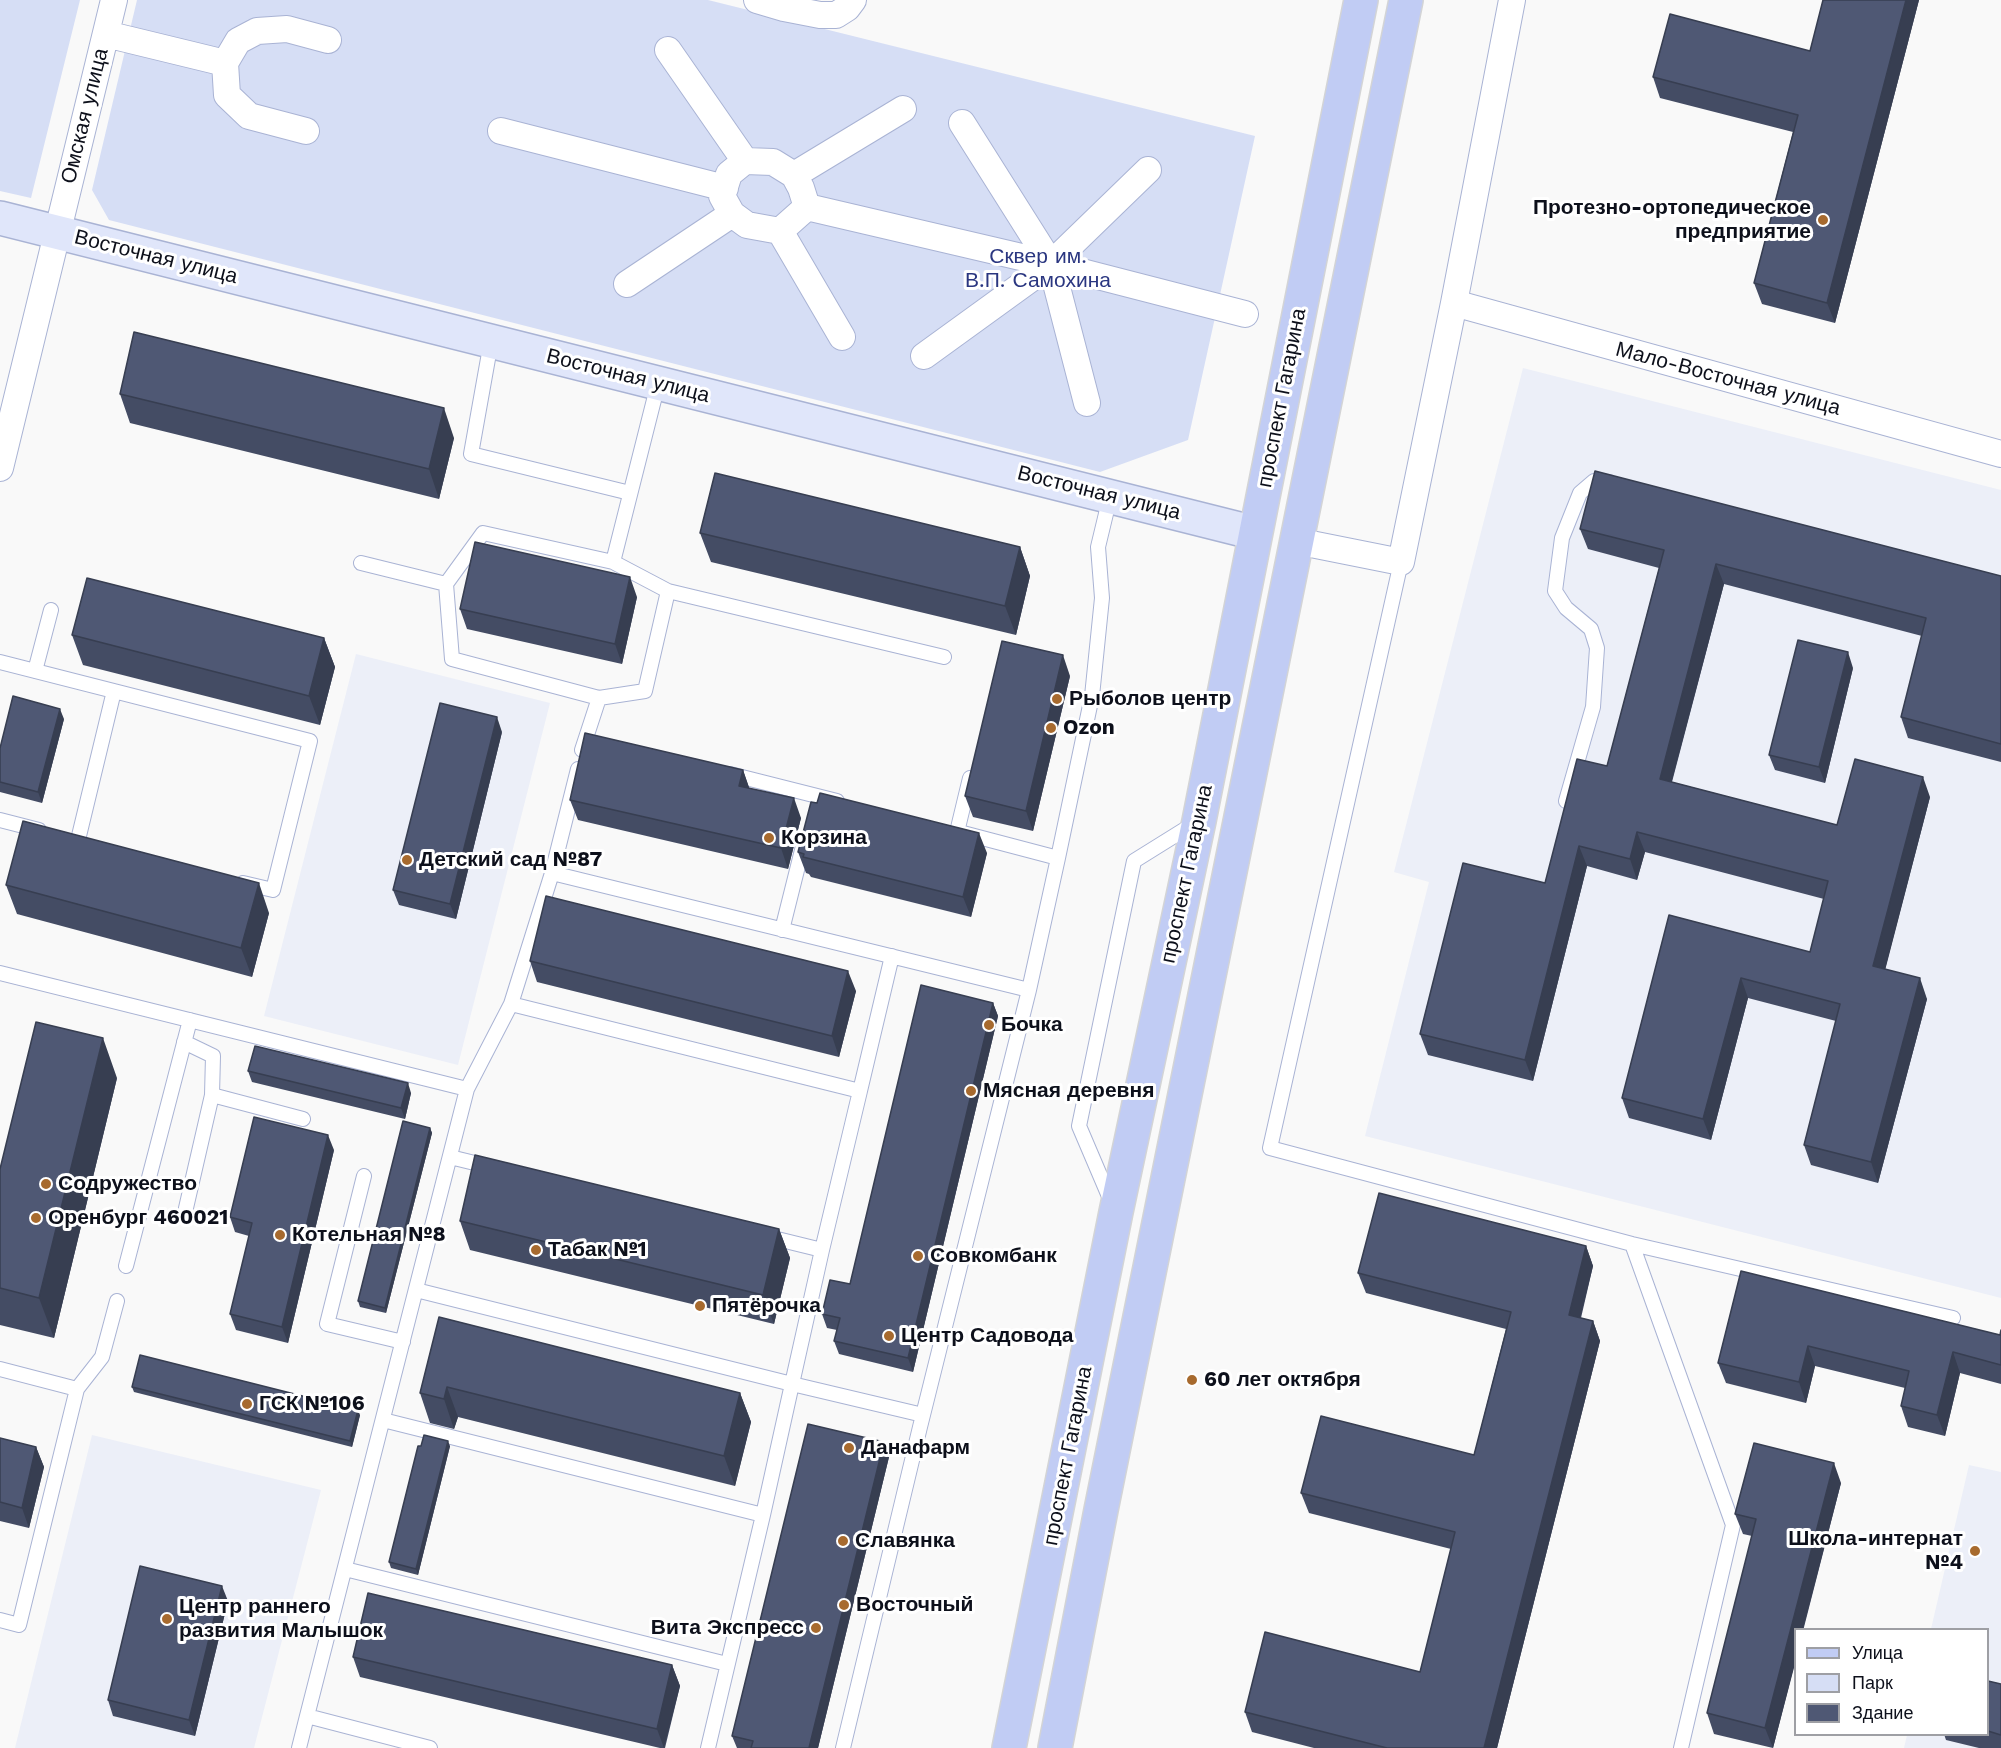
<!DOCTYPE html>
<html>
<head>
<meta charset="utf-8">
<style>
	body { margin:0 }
	#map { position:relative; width:2001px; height:1748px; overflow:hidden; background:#f9f9f9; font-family:"Work Sans",sans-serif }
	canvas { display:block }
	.legend { position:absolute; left:1794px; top:1628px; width:195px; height:108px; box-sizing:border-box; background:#fff; border:2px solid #9e9fa4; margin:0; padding:8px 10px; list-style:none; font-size:18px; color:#0d101b }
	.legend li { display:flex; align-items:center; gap:12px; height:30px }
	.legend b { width:30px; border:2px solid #9e9fa4 }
</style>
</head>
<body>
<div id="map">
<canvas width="2001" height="1748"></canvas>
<ul class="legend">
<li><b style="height:8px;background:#c1ccf4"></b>Улица</li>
<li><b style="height:16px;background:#d6def5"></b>Парк</li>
<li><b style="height:16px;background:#4f5874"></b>Здание</li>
</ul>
</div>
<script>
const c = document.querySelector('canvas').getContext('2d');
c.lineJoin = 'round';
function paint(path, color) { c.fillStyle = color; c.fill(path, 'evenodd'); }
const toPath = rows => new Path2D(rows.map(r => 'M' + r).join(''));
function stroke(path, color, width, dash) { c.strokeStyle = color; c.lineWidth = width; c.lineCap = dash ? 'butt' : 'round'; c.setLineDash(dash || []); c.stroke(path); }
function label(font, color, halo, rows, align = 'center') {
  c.font = font + ' "Work Sans",sans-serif'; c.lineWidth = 6; c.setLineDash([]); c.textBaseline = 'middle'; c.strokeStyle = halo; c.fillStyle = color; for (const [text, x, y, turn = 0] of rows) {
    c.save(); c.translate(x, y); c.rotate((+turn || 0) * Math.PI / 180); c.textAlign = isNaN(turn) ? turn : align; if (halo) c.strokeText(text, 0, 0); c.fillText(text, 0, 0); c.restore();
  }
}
paint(toPath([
	[1523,368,2001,490,2001,1298,1365,1136,1429,882,1394,872],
	[356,654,550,703,458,1065,264,1016],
	[92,1435,321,1490,254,1748,15,1748],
	[1969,1465,2001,1472,2001,1748,1904,1748,1907,1735,1988,1734,1988,1630,1931,1629]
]), '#eceff8');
paint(toPath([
	[0,0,80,0,31,198,0,191],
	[137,0,708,0,1255,136,1188,440,1100,472,109,220,92,190]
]), '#d6def5');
const lane = toPath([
	[491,342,471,454,630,493],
	[613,562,658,384],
	[1401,562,1270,1148,1632,1244,1953,1318],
	[361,563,446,584],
	[668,591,944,657],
	[0,662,310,741,273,890,243,883],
	[35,671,51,610],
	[582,750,599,698,645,691,668,591,613,562,483,533,446,584,452,659,599,698],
	[730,774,837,801],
	[1566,801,1593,707,1597,648,1591,629,1566,608,1555,591,1562,538,1580,493,1594,481,1609,482],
	[0,820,39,830],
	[957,832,970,778],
	[963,833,1058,858],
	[78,840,114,691],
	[552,873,1029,990],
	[782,930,804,842],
	[0,973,467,1089,307,1716,430,1748],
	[511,1004,860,1091,822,1250,792,1384,923,1415],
	[184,1042,213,1056,212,1095,186,1208],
	[467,1089,511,1004,552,873,578,769],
	[860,1091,892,956],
	[212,1095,303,1119],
	[450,1157,491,1167],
	[364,1176,327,1324,403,1342],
	[1111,1201,1079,1126,1134,861,1195,823],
	[765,1236,822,1250],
	[1632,1244,1733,1525,1681,1748],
	[126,1266,190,1020],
	[416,1290,792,1384,763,1515,708,1748],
	[0,1369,77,1389,19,1625,0,1620],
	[77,1389,102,1357,117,1301],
	[383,1420,763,1515],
	[345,1569,727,1664],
	[299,1748,307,1716],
	[843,1748,920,1427,1029,990,1058,858,1092,696,1102,598,1098,547,1110,497]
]);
const street = toPath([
	[757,0,784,8,820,15,836,15,847,8,853,0],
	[114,36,225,63,227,95,249,116,306,131],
	[668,50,745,161],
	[225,63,238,41,257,31,287,29,328,40],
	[962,123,1051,264,1087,403],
	[501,131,725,188],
	[794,175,903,109],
	[807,207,780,231,747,225,732,214,722,196,729,174,745,161,773,162,794,175,801,188,807,207,1051,264,1245,314],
	[780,231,842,337],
	[627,284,732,214],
	[1454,303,2001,454],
	[924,356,1051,264,1148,170],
	[0,468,114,0],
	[1296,541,1401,562,1454,303,1512,0]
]);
const secondary = toPath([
	[0,218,1255,533]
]);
const primary = toPath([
	[1009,1748,1116,1212,1199,821,1361,0],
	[1055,1748,1101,1510,1406,0]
]);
stroke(lane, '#a9b3d4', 16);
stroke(street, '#a9b3d4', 28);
stroke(secondary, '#a9b3d4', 36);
stroke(primary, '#d3d4d6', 36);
stroke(lane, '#fff', 14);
stroke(street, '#fff', 26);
stroke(secondary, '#e0e6fa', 33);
stroke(primary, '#c1ccf4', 33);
paint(toPath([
	[1823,0,1919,0,1835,323,1762,304,1754,283,1793,132,1660,98,1653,77,1810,51],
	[120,394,454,438,439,499,130,423],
	[1580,529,2001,576,2001,762,1908,738,1901,717,1922,636,1724,584,1672,782,1837,825,1930,797,1885,969,1927,999,1878,1183,1811,1165,1804,1145,1836,1021,1748,998,1711,1140,1629,1118,1622,1098,1669,915,1810,952,1824,899,1645,852,1637,880,1587,866,1533,1081,1428,1055,1420,1034,1545,883,1607,766,1659,568,1588,549],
	[700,533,1020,547,1030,576,1016,635,711,562],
	[637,597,622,664,467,629,460,609],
	[72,635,324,638,335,667,320,725,83,665],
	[1853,668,1825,783,1775,770,1769,755],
	[1070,676,1033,831,973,817,965,796],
	[64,719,42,803,0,792,0,748],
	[502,732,456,919,399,905,393,890],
	[743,770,749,788,801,818,788,869,578,820,570,800],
	[817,803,987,853,971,917,811,877,809,874,806,873,798,852],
	[6,885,269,913,252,977,17,914],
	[530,961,856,991,839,1057,537,982],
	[993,1003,998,1016,913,1372,839,1354,834,1341,837,1330,827,1328,822,1314,850,1284],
	[248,1071,411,1093,405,1119,252,1082],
	[117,1078,54,1338,0,1325,0,1169],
	[430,1128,432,1133,386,1313,360,1307,358,1301],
	[334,1150,288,1343,236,1330,230,1314,249,1236,235,1232,230,1217],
	[460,1221,779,1229,790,1258,774,1324,470,1250],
	[1586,1246,1593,1266,1581,1318,1593,1321,1600,1341,1497,1748,1314,1748,1252,1732,1245,1712,1420,1672,1451,1549,1309,1513,1301,1493,1474,1455,1506,1329,1366,1293,1358,1273],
	[1741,1271,2000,1335,2001,1330,2001,1384,1960,1373,1945,1436,1908,1427,1901,1406,1905,1388,1815,1366,1806,1403,1726,1383,1718,1363],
	[439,1317,740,1393,751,1422,735,1486,458,1417,454,1429,430,1423,420,1393],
	[132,1387,360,1415,352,1447,134,1392],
	[0,1438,36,1447,44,1467,29,1528,0,1521],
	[884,1442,889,1457,818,1748,737,1748,732,1736],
	[421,1446,450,1446,418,1575,391,1568,389,1562],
	[1841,1483,1773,1748,1714,1734,1707,1713,1752,1536,1743,1534,1735,1514],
	[228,1601,195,1736,113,1716,108,1700],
	[353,1657,672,1665,680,1686,665,1748,660,1748,360,1677],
	[1988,1681,2001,1684,2001,1748,1979,1748,1946,1740,1944,1734,1988,1734]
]), '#444c64');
paint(toPath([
	[1906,0,1919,0,1835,323,1827,303],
	[444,408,454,438,439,499,429,469],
	[1020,547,1030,576,1016,635,1005,606],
	[1716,564,1724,584,1667,799,1660,779],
	[630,577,637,597,622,664,615,644],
	[324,638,335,667,320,725,309,696],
	[1848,652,1853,668,1825,783,1819,767],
	[1063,655,1070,676,1033,831,1026,811],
	[60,709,64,719,42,803,38,792],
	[497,717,502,732,456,919,450,904],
	[743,770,750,790,739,786],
	[1923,777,1930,797,1881,986,1873,966],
	[794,798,801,818,788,869,781,848],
	[1637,832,1645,852,1637,880,1630,859],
	[979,833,987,853,971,917,963,897],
	[1579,846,1587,866,1533,1081,1525,1060],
	[259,883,269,913,252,977,241,948],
	[848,971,856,991,839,1057,832,1036],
	[1741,978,1748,998,1711,1140,1703,1119],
	[1920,978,1927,999,1878,1183,1871,1162],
	[993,1003,998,1016,913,1372,908,1358],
	[103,1038,117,1078,54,1338,39,1298],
	[408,1083,411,1093,405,1119,401,1108],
	[430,1128,432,1133,386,1313,385,1308],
	[328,1135,334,1150,288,1343,282,1327],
	[779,1229,790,1258,774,1324,763,1295],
	[1586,1246,1593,1266,1576,1335,1569,1315],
	[1593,1321,1600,1341,1497,1748,1484,1748],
	[1808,1346,1815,1366,1806,1403,1799,1382],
	[1953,1352,1960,1373,1945,1436,1937,1415],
	[447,1387,458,1417,454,1429,444,1399],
	[740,1393,751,1422,735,1486,724,1456],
	[358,1410,360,1415,352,1447,350,1441],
	[448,1441,450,1446,418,1575,416,1569],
	[884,1442,889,1457,818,1748,809,1748],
	[36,1447,44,1467,29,1528,22,1508],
	[1834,1463,1841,1483,1803,1629,1796,1629,1796,1660,1773,1748,1765,1728],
	[222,1586,228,1601,195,1736,189,1720],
	[672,1665,680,1686,664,1748,657,1729]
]), '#373e51');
const building = toPath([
	[1823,0,1906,0,1827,303,1754,283,1798,115,1653,77,1670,14,1810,51,1823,0],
	[134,332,444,408,429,469,120,394,134,332],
	[1595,471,2001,576,2001,744,1901,717,1926,618,1716,564,1660,779,1837,825,1855,759,1923,777,1873,966,1920,978,1871,1162,1804,1145,1840,1004,1741,978,1703,1119,1622,1098,1669,915,1810,952,1828,881,1637,832,1630,859,1579,846,1525,1060,1420,1034,1463,863,1545,883,1577,759,1607,766,1664,550,1580,529,1595,471],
	[715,473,1020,547,1005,606,700,533,715,473],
	[475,542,630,577,615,644,460,609,475,542],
	[87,578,324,638,309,696,72,635,87,578],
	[1798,640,1848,652,1819,767,1769,755,1798,640],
	[1002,641,1063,655,1026,811,965,796,1002,641],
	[13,696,60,709,38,792,0,782,0,748,13,696],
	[440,703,497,717,450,904,393,890,440,703],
	[585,733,743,770,739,786,794,798,781,848,570,800,585,733],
	[820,793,979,833,963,897,803,857,804,854,798,852,811,802,817,803,820,793],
	[23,821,259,883,241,948,6,885,23,821],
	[546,896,848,971,832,1036,530,961,546,896],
	[921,985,993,1003,908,1358,834,1341,840,1318,822,1314,830,1280,850,1284,921,985],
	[36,1022,103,1038,39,1298,0,1288,0,1169,36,1022],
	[255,1046,408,1083,401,1108,248,1071,255,1046],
	[254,1117,328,1135,282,1327,230,1314,252,1223,230,1217,254,1117],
	[403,1121,430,1128,385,1308,358,1301,403,1121],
	[475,1155,779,1229,763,1295,460,1221,475,1155],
	[1379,1193,1586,1246,1569,1315,1593,1321,1484,1748,1387,1748,1245,1712,1265,1632,1420,1672,1455,1532,1301,1493,1321,1416,1474,1455,1511,1312,1358,1273,1379,1193],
	[1741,1271,2000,1335,2001,1330,2001,1365,1953,1352,1937,1415,1901,1406,1909,1371,1808,1346,1799,1382,1718,1363,1741,1271],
	[439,1317,740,1393,724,1456,447,1387,444,1399,420,1393,439,1317],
	[140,1355,358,1410,350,1441,132,1387,140,1355],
	[808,1424,884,1442,809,1748,751,1748,753,1741,732,1736,808,1424],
	[424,1435,448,1441,416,1569,389,1562,418,1446,421,1446,424,1435],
	[0,1438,36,1447,22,1508,0,1502,0,1438],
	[1754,1443,1834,1463,1765,1728,1707,1713,1756,1519,1735,1514,1754,1443],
	[140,1566,222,1586,189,1720,108,1700,140,1566],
	[368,1593,672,1665,657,1729,353,1657,368,1593],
	[1988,1681,2001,1684,2001,1735,1988,1731,1988,1681]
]);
paint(building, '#4f5874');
stroke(building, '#373e51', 1.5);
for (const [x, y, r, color] of [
	[1823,220,6,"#a76a2e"],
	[1057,699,6,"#a76a2e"],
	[1051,728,6,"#a76a2e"],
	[769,838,6,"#a76a2e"],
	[407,860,6,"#a76a2e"],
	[989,1025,6,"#a76a2e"],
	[971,1091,6,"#a76a2e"],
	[46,1184,6,"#a76a2e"],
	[36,1218,6,"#a76a2e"],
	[280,1235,6,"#a76a2e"],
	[536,1250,6,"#a76a2e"],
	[918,1256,6,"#a76a2e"],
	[700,1306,6,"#a76a2e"],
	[889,1336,6,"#a76a2e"],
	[1192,1380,6,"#a76a2e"],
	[247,1404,6,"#a76a2e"],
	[849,1448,6,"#a76a2e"],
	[843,1541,6,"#a76a2e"],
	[1975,1551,6,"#a76a2e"],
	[844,1605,6,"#a76a2e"],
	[167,1619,6,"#a76a2e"],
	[816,1628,6,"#a76a2e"]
]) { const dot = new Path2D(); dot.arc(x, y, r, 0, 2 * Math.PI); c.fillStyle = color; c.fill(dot); stroke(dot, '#fff', 2); }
label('21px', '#0d101b', '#fff', [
	["Омская улица",85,116,-76],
	["Восточная улица",156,257,14],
	["Восточная улица",628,376,14],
	["Мало-Восточная улица",1728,379,15],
	["проспект Гагарина",1282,398,-79],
	["Восточная улица",1099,493,14],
	["проспект Гагарина",1187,874,-78],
	["проспект Гагарина",1068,1456,-79]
]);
label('bold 21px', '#0d101b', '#fff', [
	["Протезно-ортопедическое",1811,208,"right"],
	["предприятие",1811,232,"right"],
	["Рыболов центр",1069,699],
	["Ozon",1063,728],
	["Корзина",781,838],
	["Детский сад №87",419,860],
	["Бочка",1001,1025],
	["Мясная деревня",983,1091],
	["Содружество",58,1184],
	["Оренбург 460021",48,1218],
	["Котельная №8",292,1235],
	["Табак №1",548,1250],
	["Совкомбанк",930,1256],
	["Пятёрочка",712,1306],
	["Центр Садовода",901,1336],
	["60 лет октября",1204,1380],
	["ГСК №106",259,1404],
	["Данафарм",861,1448],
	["Школа-интернат",1963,1539,"right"],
	["№4",1963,1563,"right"],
	["Славянка",855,1541],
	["Восточный",856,1605],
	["Центр раннего",179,1607],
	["развития Малышок",179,1631],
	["Вита Экспресс",804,1628,"right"]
], 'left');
label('21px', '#2a3680', '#fff', [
	["Сквер им.",1038,257],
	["В.П. Самохина",1038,281]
]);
</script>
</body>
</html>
